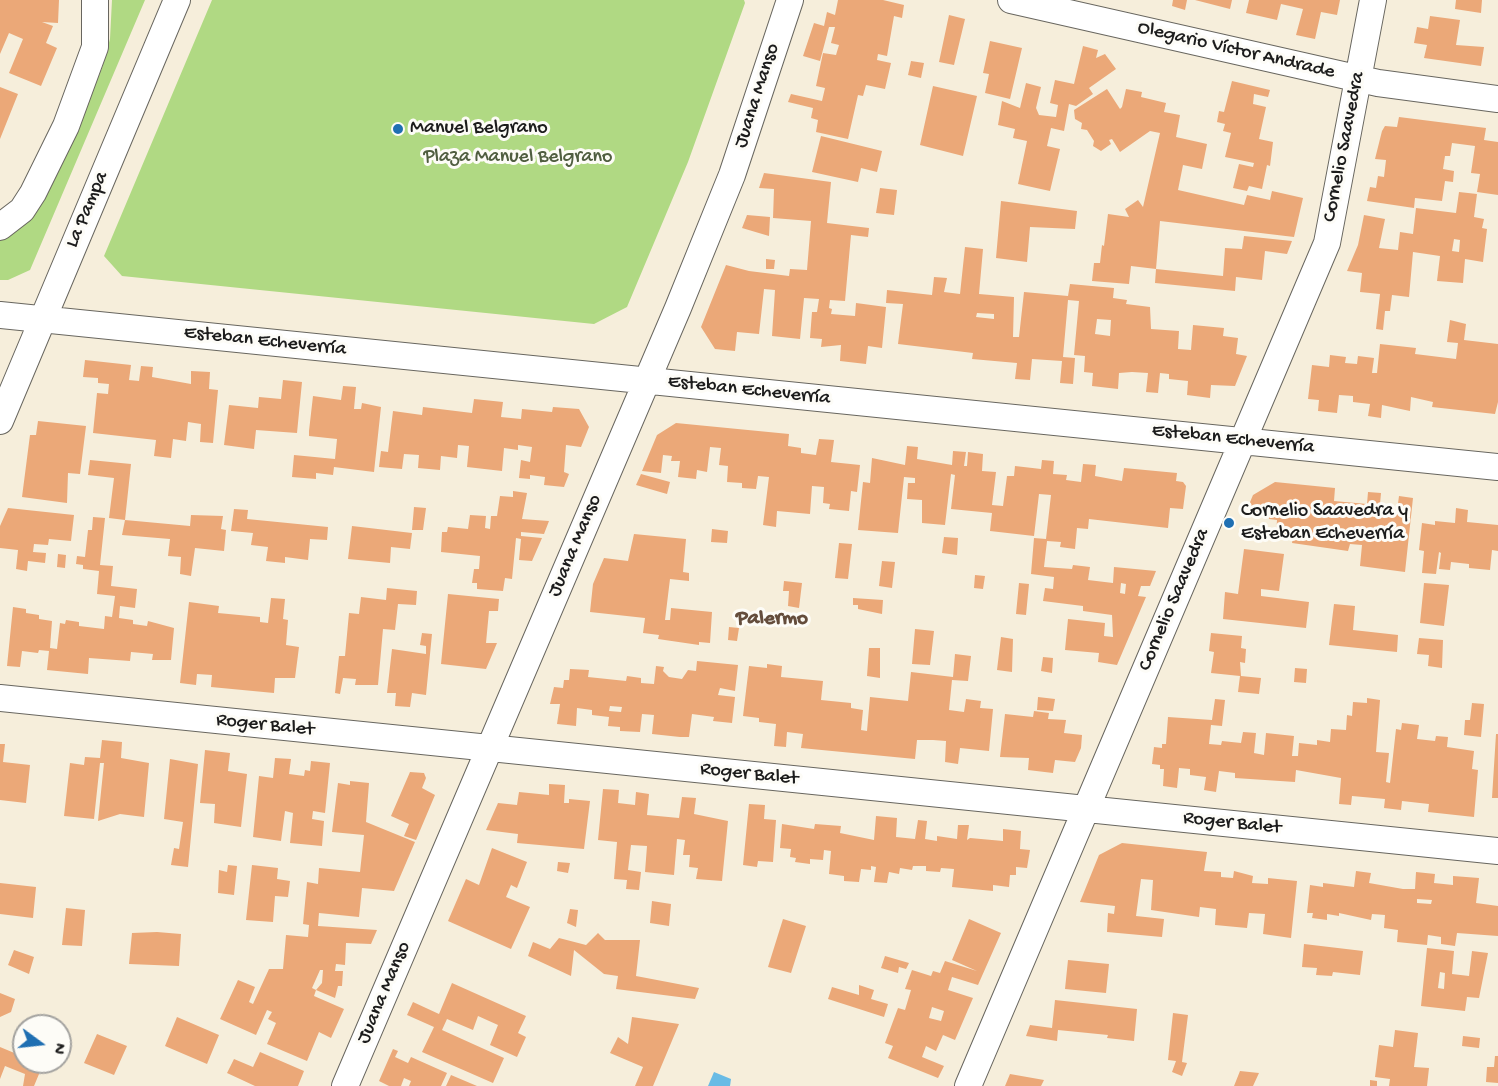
<!DOCTYPE html>
<html>
<head>
<meta charset="utf-8">
<style>
	body { margin:0 }
	#map { position:relative; width:1498px; height:1086px; overflow:hidden; background:#f6eedb; font-family:"Gochi Hand",sans-serif }
	canvas { display:block }
	.north { position:absolute; left:12px; top:1014px; width:60px; height:60px; box-sizing:border-box; background:#fdfcf7; border:2px solid #a3a29f; border-radius:50%; rotate:105deg; font-size:16px; font-weight:700; line-height:24px; text-align:center; color:#1c1c1c }
	.north::after { content:''; display:block; margin:auto; width:21px; height:27px; background:#1f6fb2; clip-path:polygon(50% 0,100% 100%,50% 72%,0 100%) }
</style>
</head>
<body>
<div id="map">
<canvas width="1498" height="1086"></canvas>
<div class="north">N</div>
</div>
<script>
const c = document.querySelector('canvas').getContext('2d');
c.lineJoin = 'round';
function paint(path, color) { c.fillStyle = color; c.fill(path, 'evenodd'); }
const toPath = rows => new Path2D(rows.map(r => 'M' + r).join(''));
function stroke(path, color, width, dash) { c.strokeStyle = color; c.lineWidth = width; c.lineCap = dash ? 'butt' : 'round'; c.setLineDash(dash || []); c.stroke(path); }
function label(font, color, halo, rows, align = 'center') {
  c.font = font + ' "Gochi Hand",sans-serif'; c.lineWidth = 6; c.setLineDash([]); c.textBaseline = 'middle'; c.strokeStyle = halo; c.fillStyle = color; for (const [text, x, y, turn = 0] of rows) {
    c.save(); c.translate(x, y); c.rotate((+turn || 0) * Math.PI / 180); c.textAlign = isNaN(turn) ? turn : align; if (halo) c.strokeText(text, 0, 0); c.fillText(text, 0, 0); c.restore();
  }
}
paint(toPath([
	[112,0,145,0,30,270,8,280,0,280,0,240,18,227,43,200,52,184,102,68,110,39],
	[212,0,744,0,745,3,688,162,627,307,594,324,122,276,104,256]
]), '#b0d983');
paint(toPath([
	[714,1072,731,1079,730,1086,708,1086]
]), '#69bbe5');
paint(toPath([
	[0,0,59,0,58,23,42,22,53,26,46,43,57,48,41,86,9,73,23,39,9,33,0,54],
	[838,0,883,0,904,5,902,18,894,16,887,56,878,54,877,60,891,63,885,89,866,85,863,96,858,95,848,139,816,132,818,120,811,118,813,108,788,102,791,94,822,101,825,88,816,86,823,53,836,55,839,45,831,43,835,27,829,27,820,61,803,56,814,23,824,26,827,12,835,15],
	[1173,0,1187,0,1185,10,1172,6],
	[1195,0,1232,0,1230,9],
	[1249,0,1340,0,1337,15,1321,12,1315,39,1296,35,1303,9,1281,4,1277,20,1246,13],
	[1456,0,1482,0,1481,13,1455,9],
	[949,15,965,19,954,65,939,62],
	[1430,16,1460,20,1456,45,1484,47,1481,66,1424,58,1427,45,1414,43,1417,27,1428,29],
	[990,41,1022,48,1010,99,985,93,989,74,983,73],
	[1083,46,1098,50,1096,58,1105,54,1116,69,1089,88,1093,94,1076,106,1069,104,1064,131,1051,128,1047,146,1060,149,1050,191,1018,184,1027,141,1013,138,1015,129,998,125,1002,101,1020,108,1026,83,1041,87,1036,108,1039,115,1056,117,1058,105,1050,103,1055,80,1074,84],
	[911,61,924,63,921,78,908,75],
	[1232,81,1270,90,1268,97,1254,94,1253,104,1266,107,1259,139,1273,142,1270,166,1267,165,1262,189,1249,186,1247,191,1233,188,1239,164,1253,167,1254,163,1225,157,1231,133,1223,131,1225,124,1217,122,1219,111,1224,112],
	[933,86,977,96,963,156,920,145],
	[0,87,18,94,0,139],
	[1107,89,1120,109,1122,107,1126,89,1142,92,1141,97,1166,103,1164,112,1180,115,1176,137,1207,144,1202,169,1183,165,1178,190,1244,205,1247,195,1270,200,1272,191,1303,198,1294,237,1160,221,1156,269,1131,266,1129,284,1092,281,1094,263,1100,263,1102,245,1104,246,1108,214,1129,217,1125,209,1138,200,1143,207,1160,133,1150,131,1120,152,1112,139,1109,140,1111,144,1101,151,1093,146,1094,141,1087,130,1081,129,1082,123,1075,119,1074,110],
	[1399,117,1486,128,1484,140,1498,142,1498,195,1477,192,1480,174,1471,173,1475,146,1452,143,1450,156,1445,156,1443,169,1454,171,1453,182,1445,181,1442,201,1415,198,1414,208,1367,201,1370,187,1376,188,1378,176,1384,177,1386,160,1375,159,1382,131,1385,126,1397,127],
	[821,136,882,151,877,172,861,168,858,182,812,172],
	[764,173,831,182,827,223,869,228,868,237,851,235,845,301,830,300,829,308,832,309,831,314,855,316,856,303,886,307,882,348,868,346,866,364,840,361,841,345,821,347,822,339,810,338,812,312,817,312,819,299,804,298,800,339,772,336,775,290,764,289,759,334,737,332,735,351,715,349,701,327,726,265,749,271,789,276,790,269,807,270,811,221,773,218,774,189,759,188],
	[880,188,897,190,894,215,876,213],
	[1459,192,1477,194,1474,217,1484,219,1482,228,1487,229,1483,262,1465,259,1463,283,1437,281,1440,256,1413,252,1409,297,1392,295,1390,311,1385,311,1383,330,1376,329,1380,294,1360,292,1362,273,1347,271,1358,245,1364,215,1385,219,1379,248,1398,250,1400,232,1413,234,1416,208,1456,213],
	[1454,239,1460,240,1459,252,1452,251],
	[1001,201,1077,211,1075,229,1030,227,1027,262,996,258],
	[747,215,770,217,769,236,742,228],
	[1244,236,1292,241,1287,254,1265,251,1262,280,1236,277,1235,291,1155,283,1156,269,1223,276,1225,248,1242,249],
	[965,247,983,249,979,294,1014,297,1013,337,1019,337,1024,292,1068,296,1070,284,1114,288,1113,298,1127,300,1126,304,1150,307,1151,329,1179,331,1178,349,1191,350,1193,325,1224,328,1223,336,1238,338,1236,354,1247,356,1235,386,1211,385,1210,398,1187,395,1188,381,1169,379,1169,374,1160,373,1158,393,1146,392,1148,373,1132,372,1119,373,1118,389,1092,386,1093,373,1084,372,1085,356,1074,355,1079,301,1068,300,1063,357,1075,358,1073,384,1060,383,1062,361,1032,359,1030,380,1015,379,1017,363,972,359,973,353,898,344,903,304,886,303,887,290,932,295,934,277,947,278,944,292,960,294],
	[977,313,994,314,994,319,976,317],
	[1097,319,1111,320,1110,336,1095,334],
	[766,259,775,260,774,269,766,269],
	[1450,320,1466,324,1464,340,1498,344,1498,402,1495,414,1432,407,1433,402,1411,397,1410,411,1382,405,1381,418,1368,416,1370,404,1353,402,1353,396,1339,395,1337,413,1318,411,1319,400,1308,399,1312,365,1329,367,1330,355,1346,357,1345,363,1357,364,1358,356,1374,358,1372,373,1377,373,1380,344,1416,348,1415,354,1456,359,1458,343,1447,342],
	[85,360,131,365,129,380,139,381,141,366,153,367,152,377,191,384,191,371,210,372,209,389,218,390,213,443,200,442,201,424,188,422,186,441,173,439,171,458,154,456,156,440,93,433,97,393,108,394,109,384,98,383,98,378,83,377],
	[283,380,302,382,297,433,256,430,254,449,224,445,229,405,258,408,259,397,281,399],
	[343,386,356,387,354,409,361,409,362,403,381,407,374,472,334,467,333,475,316,473,316,479,292,477,294,455,335,459,337,439,309,436,309,431,313,396,341,400],
	[474,399,503,402,501,417,521,419,522,409,552,412,553,407,579,409,589,427,581,447,566,445,564,472,569,474,564,487,544,485,545,477,530,475,530,479,519,478,521,460,530,462,532,447,518,445,518,450,504,448,502,471,467,467,469,446,458,445,457,458,441,456,440,470,418,468,419,455,404,454,402,469,379,467,381,451,388,452,393,411,422,415,423,407,472,413],
	[38,421,86,426,80,474,68,473,67,503,22,497,30,435,36,435],
	[676,423,789,434,788,446,801,448,801,453,816,455,819,439,834,440,831,462,860,465,857,492,851,491,849,511,829,509,830,504,823,503,824,487,812,486,810,514,777,511,776,527,763,525,769,477,758,476,756,489,742,488,742,483,727,482,728,466,719,465,721,448,710,447,707,472,697,470,696,479,678,477,680,461,671,461,672,456,663,455,661,473,642,471,657,435],
	[907,446,918,447,917,459,952,465,953,451,966,452,964,466,967,466,968,452,983,454,982,471,996,472,992,505,1003,506,1007,476,1014,476,1015,466,1041,469,1042,460,1054,461,1053,474,1067,475,1066,480,1081,482,1083,464,1096,465,1095,476,1122,481,1124,468,1177,473,1176,481,1183,482,1186,486,1183,509,1170,508,1168,528,1089,519,1088,529,1077,528,1075,549,1060,547,1061,542,1047,541,1044,567,1072,569,1073,565,1090,567,1088,580,1113,583,1114,567,1156,571,1150,586,1141,586,1138,596,1146,597,1117,665,1098,662,1099,653,1065,650,1068,619,1105,623,1104,636,1113,637,1112,615,1083,611,1083,606,1043,601,1045,588,1053,589,1054,577,1031,574,1034,538,1046,539,1051,495,1039,494,1034,536,990,531,992,513,951,509,955,475,951,474,945,525,922,523,922,500,907,499,908,483,915,483,915,478,904,477,898,533,858,530,863,482,870,483,872,458,905,465],
	[1121,583,1126,584,1125,594,1120,593],
	[90,460,131,464,125,520,190,526,191,515,223,516,221,529,226,530,224,551,195,548,191,576,180,574,181,557,168,556,170,539,122,535,125,520,109,518,114,478,88,475],
	[641,474,670,482,667,494,636,485],
	[1275,482,1335,488,1334,501,1367,504,1368,492,1381,493,1380,504,1393,506,1392,510,1397,511,1399,496,1413,498,1405,572,1360,566,1362,545,1350,544,1348,551,1292,543,1293,538,1276,536,1277,520,1269,519,1269,516,1245,514,1253,495],
	[513,491,527,493,522,519,549,521,544,534,521,532,521,536,542,538,532,561,519,560,521,539,516,538,512,579,505,578,503,591,477,589,477,583,472,583,474,569,479,569,480,556,441,552,442,532,447,532,448,527,468,529,470,515,486,516,485,528,490,529,491,516,497,516,500,496,513,497],
	[414,507,426,508,423,530,412,530],
	[8,508,74,515,71,541,49,539,48,545,34,544,33,552,46,553,45,563,28,561,27,571,16,569,18,550,0,548,0,526],
	[1456,508,1468,510,1467,522,1498,525,1498,551,1492,550,1490,570,1469,568,1469,564,1451,562,1450,570,1439,569,1441,553,1439,552,1436,574,1422,573,1424,551,1419,550,1422,523,1435,525,1435,521,1455,523],
	[234,509,248,510,247,519,328,527,327,540,310,539,308,560,285,557,285,563,266,561,268,547,251,545,253,533,231,531],
	[93,517,105,518,100,565,113,566,111,586,137,589,135,608,120,606,119,618,133,620,133,624,147,626,148,621,174,628,171,660,152,660,153,654,131,652,130,661,89,658,88,674,47,670,49,651,39,650,38,653,22,651,20,667,7,666,13,607,26,609,26,613,39,615,39,619,52,621,50,648,57,649,60,623,65,624,66,620,79,622,79,626,104,629,105,616,112,617,115,596,97,594,99,571,83,569,83,565,76,564,77,556,85,557,88,530,92,530],
	[352,526,412,533,410,549,391,547,390,563,348,559],
	[712,529,728,531,727,543,711,542],
	[634,534,686,539,683,572,689,573,689,581,670,579,665,620,670,620,671,608,712,612,710,643,699,642,699,645,658,639,659,635,643,633,645,618,590,612,593,584,604,558,628,561],
	[944,537,958,538,957,555,942,553],
	[839,543,852,544,848,579,835,578],
	[1244,549,1284,554,1279,591,1261,589,1261,596,1309,602,1306,628,1223,619,1225,592,1238,594],
	[58,554,66,555,65,568,57,567],
	[882,561,895,562,892,588,879,586],
	[975,575,985,576,983,589,974,588],
	[784,581,802,583,799,608,788,606,789,591,783,591],
	[1019,583,1029,584,1026,615,1016,614],
	[1424,583,1449,585,1444,626,1420,623],
	[387,588,417,591,416,605,398,604,395,630,383,629,378,685,355,685,356,679,343,678,340,694,335,693,339,656,345,656,349,613,359,614,361,597,386,600],
	[448,594,499,599,498,611,489,611,486,643,497,643,486,669,441,664],
	[271,598,285,599,283,619,288,620,286,645,299,647,295,678,275,678,274,693,211,687,212,675,197,674,196,685,180,683,189,602,219,606,218,613,260,617,260,622,268,623],
	[853,598,883,600,882,614,858,609,858,605,853,605],
	[1334,604,1355,606,1353,630,1398,635,1397,652,1329,645],
	[729,627,739,628,737,641,728,640],
	[915,629,934,631,930,665,912,664],
	[422,633,432,634,426,695,412,693,410,707,395,706,396,693,387,693,392,649,426,654,426,646,420,645],
	[1211,633,1242,636,1241,648,1246,649,1245,663,1240,662,1241,676,1261,678,1259,694,1238,692,1240,676,1211,673,1214,652,1209,651],
	[1001,637,1013,639,1012,672,997,670],
	[1419,638,1443,640,1442,668,1428,666,1429,655,1417,654],
	[869,648,880,648,880,678,867,676],
	[955,654,971,656,968,681,952,680,949,710,964,712,966,699,981,701,980,708,993,709,989,751,960,748,958,764,945,762,946,741,933,740,917,740,915,759,801,748,803,734,787,732,786,747,774,746,776,724,759,722,759,718,743,716,749,666,767,668,767,664,782,666,781,677,823,681,821,700,851,703,851,708,863,710,861,730,867,731,870,697,908,701,911,672,953,677],
	[1043,657,1053,658,1052,673,1041,671],
	[697,661,738,665,735,691,720,688,718,695,735,697,732,723,713,721,714,717,692,714,689,737,680,737,652,734,654,715,642,714,640,732,620,731,620,727,608,726,609,717,592,715,592,710,577,708,576,726,557,724,560,704,550,704,554,687,563,688,564,680,569,680,570,669,589,670,588,677,626,681,627,676,641,678,641,683,654,684,656,666,664,667,663,671,669,677,682,679,688,670,696,671],
	[610,706,622,707,621,712,609,711],
	[1295,668,1307,669,1306,683,1294,682],
	[1038,697,1055,699,1053,711,1037,710],
	[1367,698,1380,700,1376,752,1389,753,1386,782,1390,783,1396,729,1401,730,1402,723,1419,725,1417,739,1435,741,1436,736,1448,737,1447,747,1474,751,1472,769,1478,770,1474,817,1428,812,1429,804,1402,801,1401,810,1384,808,1385,799,1352,796,1351,805,1339,804,1341,778,1296,770,1295,782,1235,778,1235,773,1219,771,1216,792,1204,790,1206,777,1190,775,1190,769,1179,768,1177,788,1163,786,1164,769,1160,769,1160,765,1152,764,1154,747,1162,748,1162,744,1166,744,1168,717,1212,720,1215,699,1225,700,1222,726,1211,725,1209,744,1221,745,1222,741,1241,743,1243,732,1256,733,1254,753,1264,755,1266,733,1294,736,1292,756,1298,756,1299,743,1317,745,1317,740,1330,742,1331,729,1346,730,1347,715,1352,716,1353,702,1367,703],
	[1472,703,1484,704,1481,737,1464,735,1465,720,1470,720],
	[1034,711,1049,713,1048,719,1066,720,1064,733,1082,735,1081,748,1075,762,1055,760,1053,773,1028,770,1029,758,1000,757,1005,714,1033,717],
	[1496,734,1498,734,1498,798,1492,798],
	[102,740,122,742,121,758,149,763,144,817,120,814,98,821,104,763,100,763,94,819,64,816,70,763,84,765,85,757,100,758],
	[0,744,5,744,3,762,30,765,26,803,0,800],
	[205,750,230,753,228,771,247,774,241,827,214,823,215,804,200,803],
	[275,758,291,759,289,774,304,776,305,770,310,771,311,761,330,763,325,813,313,811,312,819,324,821,322,846,290,843,293,813,285,811,281,841,253,837,259,776,273,778],
	[170,759,198,764,188,867,171,865,174,848,179,849,183,822,164,819],
	[410,772,424,773,426,778,422,788,435,795,416,840,404,836,409,824,391,816],
	[350,781,369,783,366,822,415,842,394,891,362,888,359,917,319,913,318,926,377,930,371,944,346,943,345,965,336,964,335,971,343,971,342,986,338,986,335,998,316,990,322,983,323,970,320,970,312,988,316,990,314,996,344,1009,331,1038,319,1032,307,1061,267,1044,276,1023,268,1019,272,1012,267,1010,256,1035,220,1019,238,980,255,987,249,1002,253,1004,269,969,283,969,286,935,308,937,309,925,303,924,307,882,318,884,319,868,360,872,364,835,332,832,338,783,350,785],
	[549,784,565,785,564,803,569,803,569,799,590,801,584,849,517,843,518,834,486,830,498,803,517,805,519,792,549,795],
	[603,789,619,790,618,803,635,805,636,792,649,794,647,815,679,818,682,797,696,798,694,814,728,821,722,881,696,879,698,868,689,867,690,855,683,855,685,840,677,839,674,875,645,872,647,846,631,845,628,870,641,872,639,890,626,889,627,880,614,879,617,842,598,840],
	[749,804,765,805,764,819,776,820,773,862,758,861,757,867,743,865],
	[876,816,897,818,896,837,915,839,918,820,927,821,925,839,937,841,937,836,957,839,958,825,969,825,967,840,970,838,1003,841,1003,829,1021,831,1020,849,1030,850,1027,868,1016,867,1016,875,1010,875,1009,887,993,885,993,891,952,887,954,869,941,868,940,872,926,871,926,866,913,866,912,870,900,868,899,874,889,872,887,883,874,882,876,867,871,866,871,870,861,869,859,882,844,881,844,876,829,874,831,851,824,850,823,860,810,859,810,864,795,862,796,858,790,857,791,849,780,848,782,824,814,829,815,824,841,826,840,833,874,840],
	[1122,843,1207,852,1204,871,1221,872,1221,877,1233,878,1234,871,1253,876,1252,883,1268,884,1268,878,1297,881,1291,938,1263,934,1265,914,1249,913,1247,928,1215,925,1216,909,1200,907,1199,917,1151,910,1153,880,1141,879,1136,916,1164,919,1162,937,1107,932,1108,913,1114,914,1115,906,1080,902,1099,855],
	[492,848,527,862,517,888,511,885,506,897,530,907,511,949,448,921,466,879,479,885],
	[558,862,570,863,568,873,557,871],
	[228,865,237,866,234,895,218,893,219,870,227,872],
	[252,865,278,868,277,879,290,881,288,897,275,896,273,922,246,920],
	[1356,871,1371,873,1369,883,1403,889,1415,889,1416,872,1435,874,1434,883,1453,885,1453,876,1479,878,1476,903,1498,906,1498,936,1457,933,1455,946,1441,944,1441,937,1428,935,1427,945,1397,942,1398,930,1384,928,1385,915,1372,914,1371,920,1339,913,1339,916,1327,914,1327,920,1312,918,1313,913,1307,913,1310,885,1323,887,1323,883,1354,887],
	[1417,899,1432,900,1431,904,1417,903],
	[0,883,36,887,33,918,0,914],
	[652,901,671,904,669,926,650,923],
	[66,908,85,910,82,946,62,945],
	[570,909,578,910,576,927,567,923],
	[783,919,806,926,791,973,768,967],
	[969,919,1001,933,978,985,952,977,948,990,973,998,955,1040,943,1035,936,1051,926,1046,922,1057,944,1066,938,1078,888,1058,893,1046,885,1043,898,1008,905,1010,911,990,905,989,912,970,931,976,933,971,940,973,945,961,977,971,952,960],
	[932,1007,944,1011,941,1021,929,1018],
	[157,932,181,934,179,966,129,964,132,933],
	[598,933,605,940,640,940,636,976,699,988,695,999,616,989,618,976,604,974,574,950,571,976,528,956,533,942,550,949,559,938,586,945],
	[1304,944,1363,951,1360,975,1333,972,1332,976,1316,975,1317,968,1302,967],
	[1427,948,1454,951,1452,974,1469,976,1472,951,1488,953,1479,998,1467,997,1465,1011,1421,1006],
	[1440,972,1445,973,1444,989,1438,988],
	[14,950,34,957,29,974,8,965],
	[885,956,909,963,906,969,899,967,898,973,881,968],
	[1068,960,1109,964,1106,993,1065,989],
	[452,983,526,1016,518,1033,526,1037,517,1057,490,1045,498,1025,478,1016,473,1030,447,1019,442,1030,504,1058,493,1083,422,1052,434,1027,407,1015,413,1002,439,1014],
	[859,985,874,990,871,999,888,1004,884,1017,828,999,832,987,859,995],
	[0,993,15,999,11,1012,0,1017],
	[1055,1000,1137,1009,1134,1041,1107,1038,1108,1035,1058,1030,1057,1041,1026,1036,1030,1025,1052,1028],
	[1173,1013,1188,1015,1182,1062,1187,1063,1182,1076,1172,1072,1176,1061,1168,1060],
	[177,1017,219,1035,207,1064,165,1046],
	[632,1017,679,1024,653,1086,635,1086,643,1067,610,1053,618,1037,628,1044],
	[1395,1030,1418,1033,1414,1067,1429,1068,1427,1086,1389,1086,1390,1079,1375,1077,1379,1045,1393,1047],
	[97,1034,127,1046,114,1075,84,1063],
	[1463,1036,1480,1038,1479,1048,1462,1046],
	[0,1047,24,1057,24,1062,44,1062,34,1086,23,1086,25,1074,5,1066,0,1079],
	[393,1049,398,1051,395,1057,408,1063,411,1057,447,1073,441,1086,409,1086,411,1081,404,1078,401,1086,389,1086,379,1081],
	[260,1052,304,1071,298,1086,255,1086,227,1073,234,1059,253,1067],
	[1495,1056,1498,1056,1498,1083,1486,1082,1487,1067,1494,1067],
	[1240,1071,1259,1073,1253,1086,1234,1086],
	[1010,1074,1044,1080,1041,1086,1005,1086],
	[451,1075,477,1086,446,1086],
	[1370,1080,1377,1081,1377,1086,1370,1086]
]), '#eba878');
const minor = toPath([
	[1011,0,1378,83,1498,99],
	[0,227,22,210,33,193,66,126,95,47,95,0],
	[0,315,1498,467],
	[0,421,177,0],
	[0,698,1498,851],
	[345,1086,678,308,732,175,790,0],
	[968,1086,1327,243,1373,0]
]);
stroke(minor, '#68665f', 28);
stroke(minor, '#fff', 26);
for (const [x, y, r, color] of [
	[398,129,6,"#1f6fb2"],
	[1229,523,6,"#1f6fb2"]
]) { const dot = new Path2D(); dot.arc(x, y, r, 0, 2 * Math.PI); c.fillStyle = color; c.fill(dot); stroke(dot, '#fdfcf7', 2); }
label('20px', '#1c1c1c', '#fdfcf7', [
	["Olegario Víctor Andrade",1236,51,13],
	["Juana Manso",758,96,-72],
	["Cornelio Saavedra",1345,147,-79],
	["La Pampa",88,210,-67],
	["Esteban Echeverría",265,342,6],
	["Esteban Echeverría",749,391,6],
	["Esteban Echeverría",1233,440,6],
	["Juana Manso",576,546,-67],
	["Cornelio Saavedra",1175,600,-67],
	["Roger Balet",265,726,6],
	["Roger Balet",749,775,6],
	["Roger Balet",1232,824,6],
	["Juana Manso",385,993,-67]
]);
label('20px', '#1c1c1c', '#fdfcf7', [
	["Manuel Belgrano",410,129],
	["Cornelio Saavedra y",1241,512],
	["Esteban Echeverría",1241,535]
], 'left');
label('20px', '#505e40', '#fdfcf7', [
	["Plaza Manuel Belgrano",518,158]
]);
label('bold 21px', '#644d3c', '#fdfcf7', [
	["Palermo",772,620]
]);
</script>
</body>
</html>
